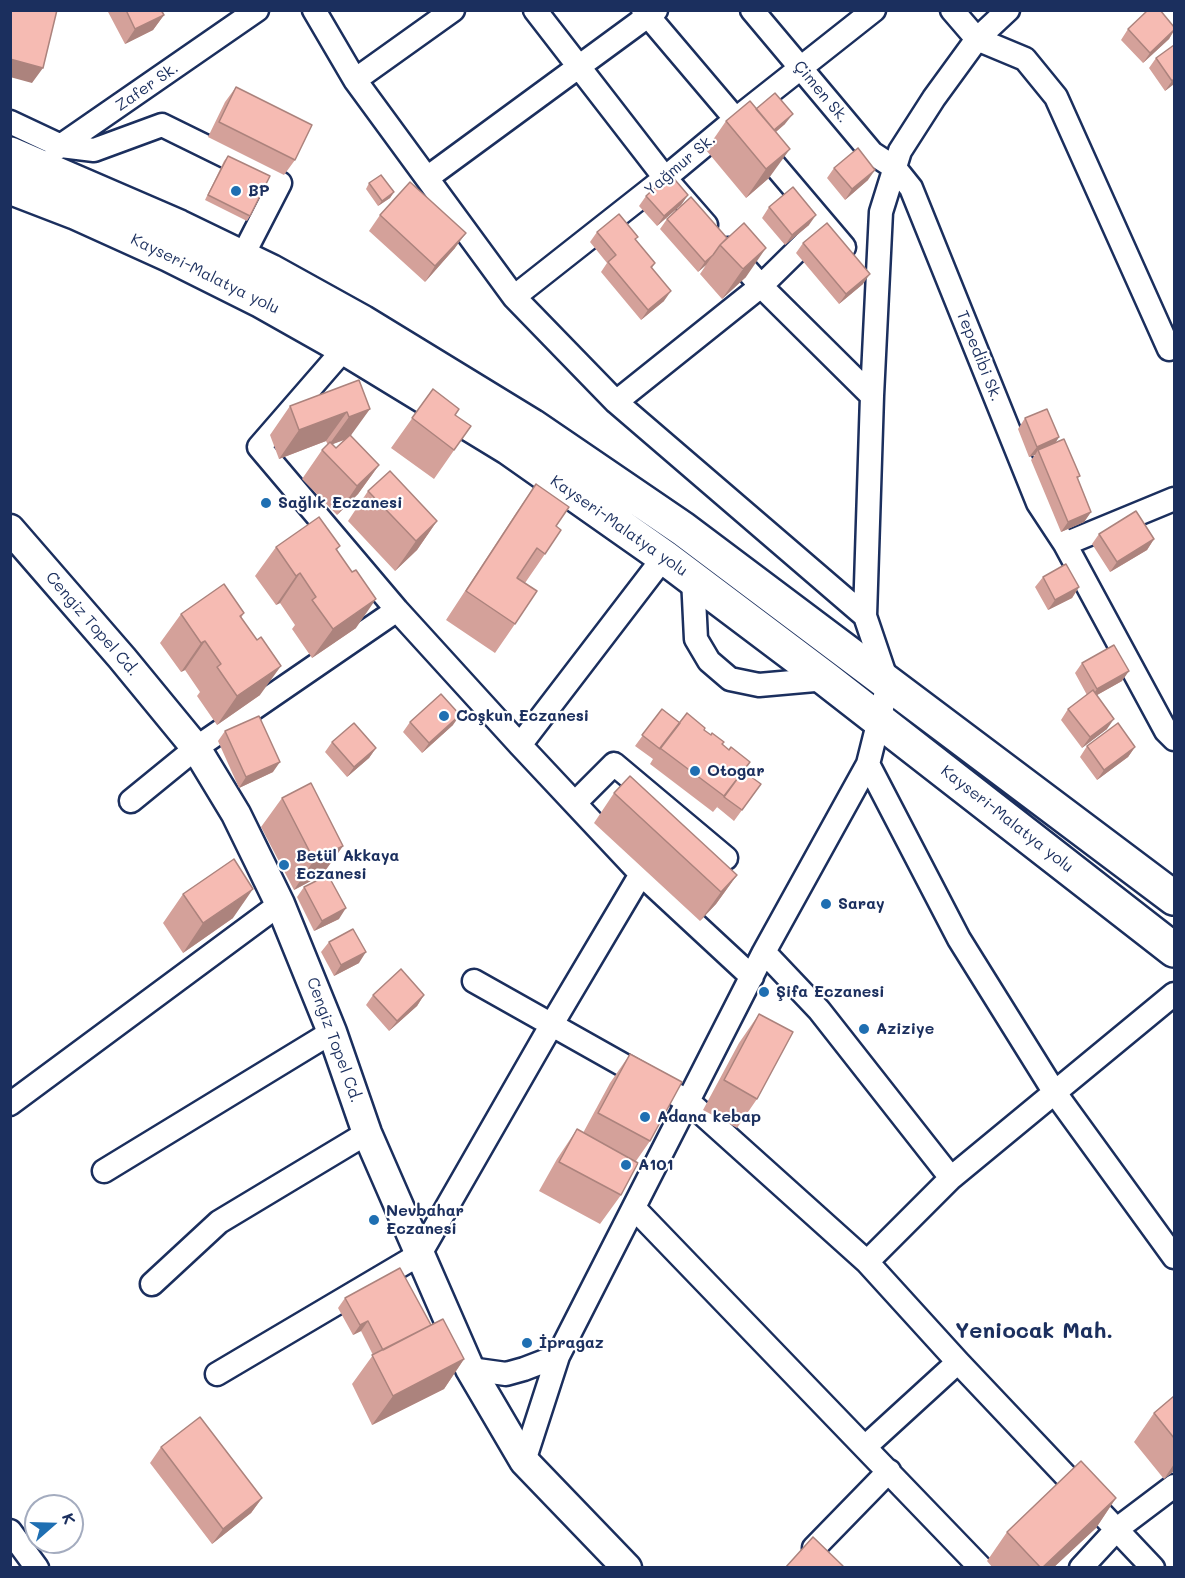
<!DOCTYPE html>
<html>
<head>
<meta charset="utf-8">
<style>
	body { margin:0 }
	#map { position:relative; width:1185px; height:1578px; overflow:hidden; background:#fff; font-family:Mali,sans-serif }
	canvas { display:block }
	.frame { position:absolute; inset:0; border:12px solid #1b2f5e; pointer-events:none }
	.north { position:absolute; left:24px; top:1494px; width:60px; height:60px; box-sizing:border-box; background:#fff; border:2px solid #a4acbf; border-radius:50%; rotate:70deg; font-size:16px; font-weight:700; line-height:24px; text-align:center; color:#1b2f5e }
	.north::after { content:''; display:block; margin:auto; width:21px; height:27px; background:#1f6fb2; clip-path:polygon(50% 0,100% 100%,50% 72%,0 100%) }
</style>
</head>
<body>
<div id="map">
<canvas width="1185" height="1578"></canvas>
<div class="frame"></div>
<div class="north">K</div>
</div>
<script>
const c = document.querySelector('canvas').getContext('2d');
c.lineJoin = 'round';
const toPath = rows => new Path2D(rows.map(r => 'M' + r).join(''));
function stroke(path, color, width, dash) { c.strokeStyle = color; c.lineWidth = width; c.lineCap = dash ? 'butt' : 'round'; c.setLineDash(dash || []); c.stroke(path); }
function paint(path, color) { c.fillStyle = color; c.fill(path, 'evenodd'); }
function label(font, color, halo, rows, align = 'center') {
  c.font = font + ' Mali,sans-serif'; c.lineWidth = 4.5; c.setLineDash([]); c.textBaseline = 'middle'; c.strokeStyle = halo; c.fillStyle = color; for (const [text, x, y, turn = 0] of rows) {
    c.save(); c.translate(x, y); c.rotate((+turn || 0) * Math.PI / 180); c.textAlign = isNaN(turn) ? turn : align; if (halo) c.strokeText(text, 0, 0); c.fillText(text, 0, 0); c.restore();
  }
}
const minor = toPath([
	[314,10,355,80,514,297,616,402,865,616],
	[535,10,665,178,706,225],
	[643,10,844,247],
	[752,10,872,153,895,168,911,188,1038,503,1065,544,1166,731,1174,739],
	[952,10,977,39,1025,59,1056,97,1169,349],
	[1171,10,1174,15],
	[355,80,453,10],
	[10,122,61,146,94,150,162,125,280,183,242,257],
	[56,149,257,10],
	[427,178,656,10],
	[728,249,761,286,872,396],
	[514,297,665,178,736,119,874,10],
	[345,348,259,447,397,610,520,745,641,874,752,977],
	[616,402,761,286,823,225],
	[1065,544,1174,499],
	[693,578,696,639,709,661,730,679,759,685,826,679],
	[520,745,664,557],
	[868,764,959,939,1055,1093,1174,1257],
	[131,801,196,748,397,610],
	[575,803,614,764,726,858],
	[764,952,819,1010,951,1178],
	[474,981,689,1102,867,1262,958,1362,1153,1568],
	[10,1104,280,904],
	[104,1171,332,1032],
	[634,1208,981,1568],
	[867,1262,951,1178,1174,994],
	[152,1284,219,1222,367,1133],
	[470,1369,506,1374,524,1369,558,1356],
	[217,1374,420,1254,552,1024,641,874],
	[865,1447,958,1362],
	[524,1461,558,1356,764,952,868,764,888,684,865,616,872,396,881,212,900,151,934,98,977,39,1008,10],
	[10,1531,37,1568],
	[814,1548,889,1471],
	[1081,1568,1117,1529,1174,1486]
]);
const major = toPath([
	[10,529,122,658,196,748,236,814,280,904,332,1032,367,1133,470,1369,524,1461,627,1568]
]);
const highway = toPath([
	[10,154,179,227,270,271,362,322,532,426,683,529,1174,898],
	[10,187,75,212,170,255,260,300,345,348,509,448,664,557,826,679,1174,950]
]);
stroke(minor, '#1b2f5e', 27);
stroke(major, '#1b2f5e', 33);
stroke(highway, '#1b2f5e', 38);
stroke(minor, '#fff', 22);
stroke(major, '#fff', 28);
stroke(highway, '#fff', 33);
paint(toPath([
	[107,10,161,10,164,15,153,30,125,44],
	[1174,27,1174,31,1169,39,1143,63,1121,40,1128,29],
	[1174,45,1174,84,1165,91,1149,68,1156,58],
	[236,87,295,160,284,175,208,137,225,102],
	[756,109,785,124,776,132,769,178,746,198,706,150,726,121],
	[228,156,250,216,247,221,205,200,224,161],
	[834,168,868,180,845,200,827,178],
	[369,183,394,192,390,198,378,206,366,189],
	[688,195,681,205,657,226,639,206,646,196],
	[769,207,809,225,785,245,762,218],
	[380,215,455,248,425,282,369,231],
	[667,219,727,238,746,277,722,299,700,274,706,265,698,272,660,229],
	[597,232,636,240,655,263,652,268,664,301,641,320,601,272,607,263,590,242],
	[803,243,863,284,839,304,796,253],
	[359,380,351,436,379,465,358,494,337,515,302,479,322,450,328,445,326,441,279,459,270,435,290,406],
	[344,440,336,448,332,444],
	[433,389,455,415,471,426,434,479,391,448],
	[1025,418,1059,437,1055,443,1080,476,1077,479,1091,512,1084,522,1061,532,1031,460,1035,455,1029,457,1018,429],
	[536,484,556,526,545,554,525,583,515,624,495,653,446,620,516,513],
	[368,491,437,521,417,550,395,571,348,521],
	[1099,534,1154,539,1147,550,1110,572,1092,544],
	[340,546,337,550,356,628,312,658,292,629,295,625,280,603,276,605,255,576,276,547],
	[1043,577,1079,587,1072,598,1048,610,1035,587],
	[244,613,241,618,260,695,217,725,197,696,200,692,185,670,181,672,160,643,181,614],
	[1082,663,1122,681,1097,695,1107,729,1082,748,1061,720,1068,709,1087,695,1075,673],
	[662,709,680,723,704,730,722,744,743,771,761,784,734,821,717,807,718,806,713,812,650,764,653,759,635,746],
	[410,722,453,725,422,753,403,732],
	[225,731,273,772,239,788,218,741],
	[332,742,376,748,369,758,347,777,325,752],
	[1087,746,1135,747,1128,757,1097,780,1080,757],
	[614,793,737,875,716,904,700,921,594,823],
	[282,798,343,846,322,875,294,890,261,827],
	[304,887,339,919,314,931,297,897],
	[183,894,233,918,183,953,163,923],
	[329,942,359,963,334,976,321,952],
	[373,995,424,995,417,1006,389,1031,366,1005],
	[759,1014,757,1099,737,1128,703,1110,739,1043],
	[630,1054,650,1141,636,1161,621,1195,600,1224,539,1191,557,1159,577,1129,583,1133,610,1083],
	[345,1298,431,1325,464,1359,444,1389,372,1425,352,1384,373,1355,361,1331,353,1335,338,1308],
	[1174,1396,1174,1471,1164,1479,1134,1442,1154,1413],
	[161,1447,262,1498,251,1513,212,1544,150,1463],
	[1116,1498,1096,1528,1053,1568,993,1568,987,1561,1007,1532]
]), '#d4a19a');
paint(toPath([
	[164,15,153,30,125,44,135,29],
	[1174,30,1169,39,1143,63,1150,53],
	[10,59,43,68,32,83,10,77],
	[1174,79,1174,84,1165,91,1172,81],
	[793,114,785,124,760,145,767,135],
	[790,149,769,178,746,198,766,169],
	[875,170,868,180,845,200,852,189],
	[394,192,390,198,378,206,382,201],
	[688,195,681,205,657,226,664,216],
	[816,215,809,225,785,245,792,235],
	[466,233,455,248,425,282,435,266],
	[766,248,746,277,722,299,743,269],
	[713,255,706,265,698,272,705,262],
	[870,274,863,284,839,304,846,294],
	[671,291,664,301,641,320,648,310],
	[370,409,349,438,328,446,349,417],
	[347,412,326,441,279,459,299,430],
	[1059,437,1052,448,1038,450,1035,455,1029,457,1037,447],
	[379,465,358,494,337,515,357,486],
	[1091,512,1084,522,1061,532,1068,522],
	[437,521,417,550,395,571,416,541],
	[1154,539,1147,550,1110,572,1117,562],
	[300,573,280,603,276,605,296,576],
	[1079,587,1072,598,1048,610,1055,600],
	[376,599,356,628,312,658,333,629],
	[205,641,185,670,181,672,201,643],
	[281,666,260,695,217,725,237,696],
	[1129,671,1122,681,1090,699,1097,689],
	[460,715,453,725,422,753,429,743],
	[1114,719,1107,729,1082,748,1090,737],
	[1135,747,1128,757,1097,780,1104,770],
	[376,748,369,758,347,777,354,767],
	[280,762,273,772,239,788,246,777],
	[343,846,322,875,294,890,314,860],
	[737,875,716,904,700,921,721,892],
	[253,889,233,918,183,953,203,923],
	[346,908,339,919,314,931,322,921],
	[366,952,359,963,334,976,341,965],
	[424,995,417,1006,389,1031,397,1021],
	[368,1321,361,1331,353,1335,360,1325],
	[464,1359,444,1389,372,1425,393,1396],
	[1174,1464,1174,1471,1164,1479],
	[262,1498,251,1513,212,1544,223,1529],
	[1116,1498,1096,1528,1053,1568,1042,1568]
]), '#ac837d');
const building = toPath([
	[10,10,57,10,43,68,10,59,10,10],
	[126,10,161,10,164,15,135,29,126,10],
	[1148,10,1160,10,1174,27,1174,30,1150,53,1128,29,1148,10],
	[1174,45,1174,79,1172,81,1156,58,1174,45],
	[236,87,312,125,295,160,219,122,236,87],
	[775,93,793,114,774,130,756,109,775,93],
	[750,101,790,149,766,169,726,121,750,101],
	[858,148,875,170,852,189,834,168,858,148],
	[228,156,270,176,250,216,208,195,228,156],
	[670,174,688,195,664,216,646,196,670,174],
	[381,175,394,192,382,201,369,183,381,175],
	[410,182,466,233,435,266,380,215,410,182],
	[793,187,816,215,792,235,769,207,793,187],
	[691,197,727,238,720,245,713,255,705,262,667,219,691,197],
	[619,214,638,237,635,239,655,263,651,267,671,291,648,310,608,262,616,255,597,232,619,214],
	[744,223,766,248,743,269,720,245,744,223],
	[827,223,870,274,846,294,803,243,827,223],
	[359,380,370,409,349,417,347,412,299,430,290,406,359,380],
	[433,389,459,409,455,415,471,426,454,450,412,418,433,389],
	[1047,409,1059,437,1037,447,1025,418,1047,409],
	[350,435,379,465,357,486,322,450,330,442,336,448,350,435],
	[1064,439,1080,476,1077,477,1091,512,1068,522,1038,450,1064,439],
	[390,471,437,521,416,541,368,491,390,471],
	[536,484,569,507,556,526,561,530,545,554,537,548,517,578,537,591,515,624,466,591,536,484],
	[1136,511,1154,539,1117,562,1099,534,1136,511],
	[319,517,340,546,336,549,352,572,356,570,376,599,333,629,312,600,316,597,300,573,296,576,276,547,319,517],
	[1066,564,1079,587,1055,600,1043,577,1066,564],
	[224,584,244,613,240,616,257,640,261,637,281,666,237,696,217,667,221,664,205,641,201,643,181,614,224,584],
	[1114,645,1129,671,1097,689,1082,663,1114,645],
	[1093,690,1114,719,1090,737,1068,709,1093,690],
	[441,694,460,715,429,743,410,722,441,694],
	[662,709,680,723,660,749,642,735,662,709],
	[687,713,705,728,704,730,711,735,712,733,724,742,722,744,729,750,731,747,750,762,724,796,660,748,687,713],
	[259,716,280,762,246,777,225,731,259,716],
	[354,723,376,748,354,767,332,742,354,723],
	[1118,723,1135,747,1104,770,1087,746,1118,723],
	[743,771,761,784,742,810,724,797,743,771],
	[630,776,737,875,721,892,614,793,630,776],
	[311,783,343,846,314,860,282,798,311,783],
	[234,859,253,889,203,923,183,894,234,859],
	[328,875,346,908,322,921,304,887,328,875],
	[353,929,366,952,341,965,329,942,353,929],
	[401,969,424,995,397,1021,373,995,401,969],
	[759,1014,793,1032,757,1099,724,1080,759,1014],
	[630,1054,682,1082,650,1141,598,1113,630,1054],
	[577,1129,638,1163,621,1195,559,1162,577,1129],
	[400,1268,431,1325,383,1350,368,1321,360,1325,345,1298,400,1268],
	[443,1319,464,1359,393,1396,372,1355,443,1319],
	[1174,1396,1174,1438,1154,1413,1174,1396],
	[200,1417,262,1498,223,1529,161,1447,200,1417],
	[1081,1461,1116,1498,1042,1568,1041,1568,1007,1532,1081,1461],
	[813,1537,843,1566,842,1568,785,1568,813,1537]
]);
paint(building, '#f6bbb3');
stroke(building, '#ac837d', 1.5);
for (const [x, y, r, color] of [
	[236,191,6,"#1f6fb2"],
	[266,503,6,"#1f6fb2"],
	[444,716,6,"#1f6fb2"],
	[695,771,6,"#1f6fb2"],
	[284,865,6,"#1f6fb2"],
	[826,904,6,"#1f6fb2"],
	[764,992,6,"#1f6fb2"],
	[864,1029,6,"#1f6fb2"],
	[645,1117,6,"#1f6fb2"],
	[626,1165,6,"#1f6fb2"],
	[374,1220,6,"#1f6fb2"],
	[527,1343,6,"#1f6fb2"]
]) { const dot = new Path2D(); dot.arc(x, y, r, 0, 2 * Math.PI); c.fillStyle = color; c.fill(dot); stroke(dot, '#fff', 2); }
label('16px', '#1b2f5e', '#fff', [
	["Zafer Sk.",147,87,-35],
	["Çimen Sk.",821,92,50],
	["Yağmur Sk.",680,165,-40],
	["Kayseri-Malatya yolu",205,274,26],
	["Tepedibi Sk.",979,356,68],
	["Kayseri-Malatya yolu",619,526,35],
	["Cengiz Topel Cd.",92,624,49],
	["Kayseri-Malatya yolu",1007,819,38],
	["Cengiz Topel Cd.",334,1040,70]
]);
label('bold 16px', '#1b2f5e', '#fff', [
	["BP",248,191],
	["Sağlık Eczanesi",278,503],
	["Coşkun Eczanesi",456,716],
	["Otogar",707,771],
	["Betül Akkaya",296,856],
	["Eczanesi",296,874],
	["Saray",838,904],
	["Şifa Eczanesi",776,992],
	["Aziziye",876,1029],
	["Adana kebap",657,1117],
	["A101",638,1165],
	["Nevbahar",386,1211],
	["Eczanesi",386,1229],
	["İpragaz",539,1343]
], 'left');
label('bold 22px', '#1b2f5e', '#fff', [
	["Yeniocak Mah.",1034,1331]
]);
</script>
</body>
</html>
